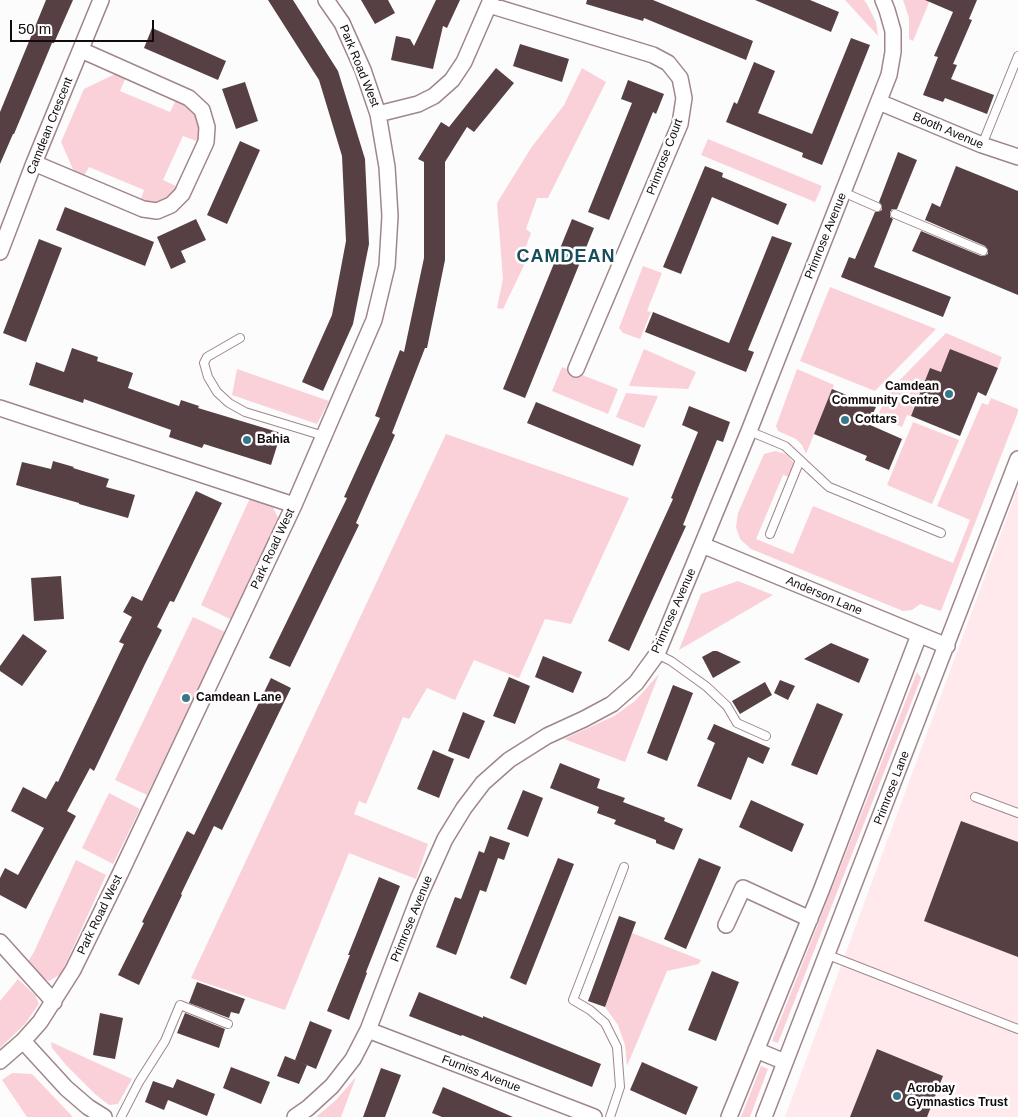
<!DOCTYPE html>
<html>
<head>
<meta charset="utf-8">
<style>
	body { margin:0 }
	#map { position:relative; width:1018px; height:1117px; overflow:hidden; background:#fcfcfc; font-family:Arial,sans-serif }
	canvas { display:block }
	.scale { position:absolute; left:10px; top:20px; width:144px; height:22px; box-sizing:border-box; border:2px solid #120a0c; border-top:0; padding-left:6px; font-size:15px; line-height:18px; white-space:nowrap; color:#120a0c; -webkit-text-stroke:4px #fff; paint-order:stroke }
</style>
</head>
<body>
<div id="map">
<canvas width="1018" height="1117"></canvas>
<div class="scale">50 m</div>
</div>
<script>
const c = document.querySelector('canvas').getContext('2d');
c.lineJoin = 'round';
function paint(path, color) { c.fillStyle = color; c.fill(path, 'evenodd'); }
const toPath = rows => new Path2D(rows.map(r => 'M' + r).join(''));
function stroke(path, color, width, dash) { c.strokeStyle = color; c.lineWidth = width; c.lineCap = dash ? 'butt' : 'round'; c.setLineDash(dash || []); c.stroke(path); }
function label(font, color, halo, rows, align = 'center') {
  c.font = font + ' Arial,sans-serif'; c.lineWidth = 5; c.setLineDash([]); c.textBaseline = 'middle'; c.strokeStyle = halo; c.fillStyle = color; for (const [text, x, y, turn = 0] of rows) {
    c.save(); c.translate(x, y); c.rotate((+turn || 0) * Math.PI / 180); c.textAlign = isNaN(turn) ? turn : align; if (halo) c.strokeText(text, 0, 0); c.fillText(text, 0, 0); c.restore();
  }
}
paint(toPath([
	[1018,487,1018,1117,785,1117]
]), '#ffe9ed');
paint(toPath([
	[845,0,864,0,867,4,876,22,878,36],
	[903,0,930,0,913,41,909,39,909,18],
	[582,68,606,82,548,198,537,198,526,229,531,233,524,252,529,255,503,309,497,308,503,279,497,203,531,148,564,105],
	[117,73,126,77,120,91,170,112,176,100,186,105,197,117,201,134,199,142,183,136,163,180,178,187,171,197,159,203,145,204,140,202,144,190,89,167,83,178,76,176,61,142,84,89],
	[708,139,822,186,815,202,701,155],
	[643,266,662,273,647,311,651,312,640,339,623,333,619,328],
	[830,287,936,329,875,391,800,361],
	[946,333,1002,357,998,368,941,372,930,368,911,416,907,415,902,427,877,417,889,391],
	[644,349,696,372,688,389,629,386],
	[562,367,618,389,608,414,552,391],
	[237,369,329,401,317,424,232,395],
	[797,369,834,385,806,454,802,445,796,439,778,431,776,426],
	[626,393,658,396,644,428,616,417],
	[991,398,1018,409,1018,412,941,611,920,604,912,610,903,611,751,549,740,539,736,527,738,513,764,454,775,451,786,454,794,463,792,471,790,477,783,475,756,539,793,554,813,506,953,563,970,520,937,506,982,403,988,405],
	[913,422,959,440,932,504,887,485],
	[446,434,629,498,571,624,545,619,519,678,474,660,455,700,427,688,409,719,403,717,366,804,359,801,354,814,428,844,416,879,349,853,285,1010,191,978],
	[250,498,272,505,279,520,232,620,201,605],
	[738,581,773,595,679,650,701,594],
	[193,617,225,632,147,795,115,780],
	[917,672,921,678,778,1043,772,1041],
	[659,674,625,762,564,739,614,716,635,701],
	[109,793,140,809,113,864,82,848],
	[76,860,106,875,61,974,49,981,38,975,27,963,34,952],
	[632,933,701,960,699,964,667,971,627,1066,625,1045,618,1025,605,1007],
	[18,979,35,995,39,1004,25,1024,0,1048,0,1001],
	[51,1042,132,1079,118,1104,109,1105,95,1094,66,1065,52,1048],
	[761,1066,768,1069,750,1117,741,1117],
	[12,1073,32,1074,73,1117,27,1117,2,1080],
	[356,1077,341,1117,316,1117,336,1100]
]), '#fbd1d9');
paint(toPath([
	[46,0,73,0,54,43,52,43,14,134,13,134,0,164,0,112],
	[268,0,293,0,338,71,365,159,369,244,353,324,323,391,302,382,332,315,346,241,342,156,319,80],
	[361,0,388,0,395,13,375,24],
	[436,0,460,0,447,28,443,26,433,69,391,60,396,36,410,39,414,46],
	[587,0,653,0,753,41,746,60,644,18,643,21,586,4],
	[755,0,810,0,839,12,831,32],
	[925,0,977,0,969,19,972,20,953,64,957,65,951,79,994,95,987,114,945,98,943,102,923,95,938,57,934,56,953,12],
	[152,28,226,61,218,80,144,48],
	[851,38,870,45,822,165,802,157,803,153,726,122,734,102,737,104,754,62,775,71,758,113,812,134],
	[520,44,569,59,562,82,513,66],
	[496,68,514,83,474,132,467,127,445,162,445,260,427,348,425,348,392,433,395,435,356,523,359,525,290,667,269,658,347,498,344,497,380,418,375,416,400,350,404,352,424,258,424,162,418,159,441,122,449,127],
	[628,80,664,94,656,114,653,112,609,220,588,212,632,103,621,99],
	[245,82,258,121,236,129,222,89],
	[240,141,260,150,227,224,207,215],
	[898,152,917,160,897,209,892,209,890,212,890,217,893,219,874,267,951,297,943,317,841,277,849,257,855,259,875,212,878,212,882,210,882,206,879,202],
	[705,166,723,173,722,177,787,204,778,225,712,197,681,274,663,267],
	[956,166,1018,191,1018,295,912,251,921,231,981,256,984,256,988,254,988,250,985,246,925,220,932,203,940,207],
	[65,207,154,242,145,266,56,230],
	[196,219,206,240,181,251,186,262,171,269,157,237],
	[572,219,594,228,525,398,503,389],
	[772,236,792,243,748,350,754,352,746,372,645,332,653,312,729,343],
	[39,239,62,248,26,342,3,333],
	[72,348,98,357,97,361,133,373,128,388,179,406,181,400,199,406,198,408,281,433,271,465,204,444,202,448,169,437,171,430,84,399,83,403,29,385,36,362,64,372],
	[950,349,998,368,986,396,978,392,960,436,911,416,930,368,941,372],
	[832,389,876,407,868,424,902,439,889,470,865,460,867,456,814,434],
	[536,402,641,445,633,466,527,423],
	[689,406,730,422,723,442,717,440,683,525,686,526,629,651,608,641,673,499,671,498,698,432,682,425],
	[53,461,74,467,73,468,109,479,106,487,135,495,128,518,79,504,79,503,16,485,22,462,51,469],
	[196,491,222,503,174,602,170,601,157,627,162,630,145,664,94,771,90,768,67,811,76,816,26,909,0,895,0,878,5,868,18,875,44,828,11,811,23,787,46,799,56,781,58,782,124,644,119,642,132,617,123,612,132,596,142,601],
	[61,576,64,619,34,621,31,578],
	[23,634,47,651,22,686,0,671,0,666],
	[831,643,869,659,859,683,804,659],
	[713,651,717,651,741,662,713,678,702,657],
	[543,656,582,672,573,693,535,677],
	[509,677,530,686,515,724,493,716],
	[271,678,291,688,222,830,214,826,181,894,182,895,139,985,118,975,144,923,142,922,187,831,194,835],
	[780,680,795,686,788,700,774,693],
	[765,682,772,695,740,714,732,701],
	[673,685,693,693,667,761,647,753],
	[817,703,843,714,817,775,791,765],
	[463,712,485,721,469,759,448,751],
	[714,724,770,748,763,764,748,757,731,800,697,786,715,743,707,739],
	[433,750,454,759,439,798,417,789],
	[560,763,600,779,597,788,625,798,623,802,665,818,664,821,683,829,674,850,656,843,656,840,614,824,616,820,597,813,599,807,550,788],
	[523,790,543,798,528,837,507,829],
	[751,800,804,824,792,852,739,827],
	[961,821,1018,842,1018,957,924,921],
	[490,836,510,843,504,860,498,858,486,892,480,890,456,955,436,947,455,897,461,899,479,851,484,853],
	[558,858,574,864,526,985,510,978],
	[699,858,721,867,686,949,664,939],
	[379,877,400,886,366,972,367,973,349,1020,327,1011,350,955,348,955],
	[619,916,636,922,605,1007,588,1001],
	[712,971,739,982,716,1041,688,1030],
	[197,982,245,999,239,1014,231,1012,229,1018,189,1003],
	[419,992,483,1018,483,1016,601,1064,592,1087,462,1035,461,1036,409,1016],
	[100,1013,123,1018,115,1059,93,1055],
	[185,1013,225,1029,219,1048,177,1033],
	[310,1021,332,1030,316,1069,295,1060],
	[877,1049,943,1076,927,1117,850,1117],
	[285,1056,307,1065,299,1084,277,1076],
	[642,1062,698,1087,686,1115,630,1090],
	[231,1067,270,1082,261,1104,223,1088],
	[381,1068,401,1075,388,1109,385,1117,363,1117],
	[177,1079,215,1094,207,1116,168,1100,164,1110,145,1102,153,1081,173,1088],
	[443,1087,476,1101,513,1117,442,1117,432,1113]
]), '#564044');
const lane = toPath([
	[982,145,1018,56],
	[843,192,877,207],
	[895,214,983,251],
	[240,338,207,357,204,363,208,377,217,392,229,403,245,412,324,436],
	[749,431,785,446,829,487,941,533],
	[770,534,800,460],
	[657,654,671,661,707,687,727,706,737,723,766,736],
	[975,797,1018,813],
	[828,955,1018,1029],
	[121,1117,139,1082,165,1041,180,1005,228,1024],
	[610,1117,620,1087,617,1047,605,1023,590,1010,573,1000,624,867]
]);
const street = toPath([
	[489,5,653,55,668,63,680,78,684,98,680,124,576,369],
	[879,102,982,145,1018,157],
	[378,114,418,104,434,96,452,80,464,62,491,0],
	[34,163,143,209,157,211,171,205,182,194,206,142,207,127,202,110,189,98,81,50],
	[0,252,34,163,101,0],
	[0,408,294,505],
	[702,545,947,646],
	[726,925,743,888,810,919],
	[0,942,54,1002],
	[368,1030,594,1117],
	[23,1041,66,1088,88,1107,104,1117],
	[756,1050,785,1062],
	[0,1061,23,1041,40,1022,73,970,120,874,294,505,374,320,387,266,390,216,387,167,378,114,363,70,342,23,326,0],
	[295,1117,308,1108,332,1086,353,1059,368,1030,419,897,445,839,464,808,483,783,509,760,547,736,584,719,612,704,636,683,657,654,749,431,889,75,893,52,893,31,887,10,883,0],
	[729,1117,821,891,919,635],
	[764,1117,1018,459]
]);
stroke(lane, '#9f868b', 10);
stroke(street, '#9f868b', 18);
stroke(lane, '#fff', 8);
stroke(street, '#fff', 15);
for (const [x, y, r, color] of [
	[949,394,5,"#37778b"],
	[845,420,5,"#37778b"],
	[247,440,5,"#37778b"],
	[186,698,5,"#37778b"],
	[897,1096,5,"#37778b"]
]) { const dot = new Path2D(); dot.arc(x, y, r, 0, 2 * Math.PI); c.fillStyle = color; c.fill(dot); stroke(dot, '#fff', 2); }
label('12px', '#120a0c', '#fff', [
	["Park Road West",359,66,68],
	["Camdean Crescent",50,126,-68],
	["Booth Avenue",948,131,23],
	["Primrose Court",665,157,-69],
	["Primrose Avenue",826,236,-68],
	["Park Road West",273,549,-65],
	["Anderson Lane",824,596,23],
	["Primrose Avenue",674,611,-66],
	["Primrose Lane",892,788,-69],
	["Park Road West",100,915,-64],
	["Primrose Avenue",412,919,-68],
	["Furniss Avenue",481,1074,21]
]);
label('bold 12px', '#120a0c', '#fff', [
	["Camdean",939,387,"right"],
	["Community Centre",939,401,"right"],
	["Cottars",855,420],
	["Bahia",257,440],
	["Camdean Lane",196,698],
	["Acrobay",907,1089],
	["Gymnastics Trust",907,1103]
], 'left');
c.letterSpacing = '1px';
label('bold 18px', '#184d5c', '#fff', [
	["CAMDEAN",566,257]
]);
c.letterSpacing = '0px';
</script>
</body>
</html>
